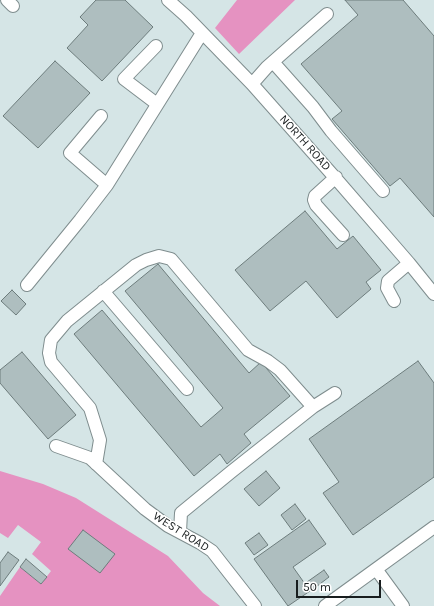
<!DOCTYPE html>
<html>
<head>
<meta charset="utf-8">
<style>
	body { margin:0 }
	#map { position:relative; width:434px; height:606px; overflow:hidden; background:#d5e5e6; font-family:Karla,sans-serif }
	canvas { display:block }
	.scale { position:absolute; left:296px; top:580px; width:85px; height:18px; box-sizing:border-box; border:2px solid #181d1e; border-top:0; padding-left:5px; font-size:12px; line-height:14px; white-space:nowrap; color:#181d1e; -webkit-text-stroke:3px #fff; paint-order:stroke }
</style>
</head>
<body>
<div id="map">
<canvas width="434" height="606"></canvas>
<div class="scale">50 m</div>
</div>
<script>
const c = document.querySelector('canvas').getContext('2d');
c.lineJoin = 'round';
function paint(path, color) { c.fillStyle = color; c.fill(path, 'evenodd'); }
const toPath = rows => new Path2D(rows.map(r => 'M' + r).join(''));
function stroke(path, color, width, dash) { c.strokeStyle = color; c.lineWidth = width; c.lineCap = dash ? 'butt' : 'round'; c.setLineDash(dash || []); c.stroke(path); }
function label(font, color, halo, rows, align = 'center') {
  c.font = font + ' Karla,sans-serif'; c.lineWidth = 3; c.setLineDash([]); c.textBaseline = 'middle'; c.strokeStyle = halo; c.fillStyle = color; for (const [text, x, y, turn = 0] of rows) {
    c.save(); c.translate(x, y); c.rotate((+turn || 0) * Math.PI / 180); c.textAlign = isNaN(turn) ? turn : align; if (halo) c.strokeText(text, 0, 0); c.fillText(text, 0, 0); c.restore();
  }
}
paint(toPath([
	[237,0,295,0,239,54,215,28],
	[0,471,43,484,76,498,168,556,203,593,220,606,0,606,0,596,20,567,41,584,51,571,32,554,41,542,18,525,8,538,0,533]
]), '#e592c1');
const building = toPath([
	[96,0,125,0,153,27,102,81,67,48,88,25,80,17,96,0],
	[345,0,403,0,434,36,434,217,400,178,390,186,332,119,342,111,301,64,358,15,345,0],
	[55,61,90,93,38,148,3,116,55,61],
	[305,211,337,249,353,236,381,270,366,282,371,289,337,318,306,281,270,311,235,270,305,211],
	[158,264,249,373,261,362,290,396,244,434,251,443,227,464,220,454,194,476,74,334,102,310,201,427,223,408,125,291,158,264],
	[12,290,26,304,16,315,1,301,12,290],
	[22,352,76,415,48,439,0,383,0,370,22,352],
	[418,361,434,383,434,477,353,535,323,493,339,482,309,439,418,361],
	[266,471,280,488,259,506,244,489,266,471],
	[295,504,306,519,292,530,281,515,295,504],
	[309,520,326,544,293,567,310,591,288,606,254,559,309,520],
	[83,530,115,554,100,573,68,549,83,530],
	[259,533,268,545,254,555,245,543,259,533],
	[8,552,19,560,0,586,0,563,8,552],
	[26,559,47,577,41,584,20,567,26,559],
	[324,570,329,577,312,590,307,582,324,570]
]);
paint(building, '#aebebf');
stroke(building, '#6d7c7c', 1);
const minor = toPath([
	[7,0,13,6],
	[168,0,186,16,252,84,338,181,409,263,434,294],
	[156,46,124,79,157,104],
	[273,62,313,107,331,131,383,191],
	[252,84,267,67,327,14],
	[101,116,70,153,107,185],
	[336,177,315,196,314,200,316,205,343,235],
	[27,285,80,220,107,185,202,33],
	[103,291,187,389],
	[394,301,387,288,388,281,409,263],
	[56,446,90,458,145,509,168,526,200,543,212,551,255,606],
	[96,464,100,440,90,408,51,362,49,353,51,340,67,321,136,265,146,260,159,256,171,259,248,350,268,361,280,370,313,407],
	[180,532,181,513,231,472,313,407,335,393],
	[376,569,403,606],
	[325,606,434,527]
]);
stroke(minor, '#7f8d8e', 14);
stroke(minor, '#fff', 12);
label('12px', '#181d1e', '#fff', [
	["NORTH ROAD",305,143,48],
	["WEST ROAD",181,532,32]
]);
</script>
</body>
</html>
